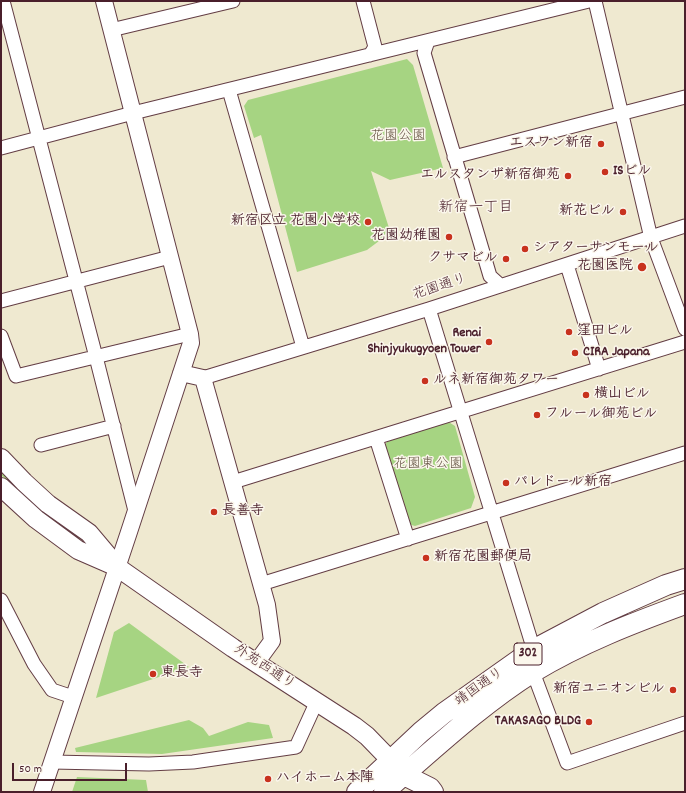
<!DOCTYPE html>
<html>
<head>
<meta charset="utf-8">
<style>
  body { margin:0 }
  #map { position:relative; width:686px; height:793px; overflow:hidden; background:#efe9d0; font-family:Dekko,sans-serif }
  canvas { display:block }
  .frame { position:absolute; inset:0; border:2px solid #4a1f2b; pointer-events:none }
  .scale { position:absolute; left:12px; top:763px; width:115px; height:18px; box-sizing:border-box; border:2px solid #4a1f2b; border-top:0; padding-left:5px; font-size:12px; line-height:14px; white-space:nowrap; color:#4a1f2b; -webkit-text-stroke:3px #fbf7ec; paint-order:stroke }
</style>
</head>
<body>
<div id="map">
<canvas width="686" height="793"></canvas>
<div class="frame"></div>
<div class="scale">50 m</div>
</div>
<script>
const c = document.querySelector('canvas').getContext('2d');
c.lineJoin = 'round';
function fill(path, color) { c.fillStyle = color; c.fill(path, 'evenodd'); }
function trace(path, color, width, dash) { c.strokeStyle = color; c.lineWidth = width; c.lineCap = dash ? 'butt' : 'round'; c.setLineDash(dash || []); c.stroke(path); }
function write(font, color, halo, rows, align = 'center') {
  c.font = font + ' Dekko,"Klee One",sans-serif'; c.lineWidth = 3; c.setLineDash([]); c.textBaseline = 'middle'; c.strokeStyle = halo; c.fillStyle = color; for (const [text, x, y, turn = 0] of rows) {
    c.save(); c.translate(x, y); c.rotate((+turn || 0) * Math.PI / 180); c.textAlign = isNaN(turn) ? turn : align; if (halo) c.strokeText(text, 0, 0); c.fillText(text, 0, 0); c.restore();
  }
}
fill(new Path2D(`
  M407 59 413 65 443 168 390 180 371 171 389 228 383 238 367 250 297 272 261 135 254 138 244 106 248 100Z
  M447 421 455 426 475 497 471 508 415 526 408 524 384 446 389 439Z
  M1 470 81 538 79 541 41 513 1 475Z
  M129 623 189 667 96 698 114 632Z
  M189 720 203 728 209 736 248 722 269 725 273 738 162 754 76 752 75 748Z
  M77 777 146 780 148 792H72Z`), '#a6d482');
const minor = new Path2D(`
  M3 1 96 357 135 511
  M363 1 375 47 370 55
  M595 1 651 238 685 329
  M111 30 233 1
  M428 41 424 53 490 276 500 285
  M229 90 303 347
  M1 148 133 113 589 1
  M454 157 685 97
  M567 265 599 369
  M1 301 170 257
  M429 309 536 657
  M1 336 16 376 190 334
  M203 378 429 309 685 226
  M376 438 408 539
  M41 445 114 426
  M233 482 685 342
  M261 584 685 453
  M1 600 34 664 52 690 73 697
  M533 672 567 763 685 723
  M52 762 149 764 193 762 296 747 317 701`);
const tertiary = new Path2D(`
  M181 373 203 378 267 605 272 641 256 663
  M42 792 128 535 191 343 190 334 104 1`);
const secondary = new Path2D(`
  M1 458 24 482 48 504 89 533 116 565
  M1 487 36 519 78 550 117 567 233 648 354 726 367 736 401 771`);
const primary = new Path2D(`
  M404 775 430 788 433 792
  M357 792 421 732 444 713 533 650 603 613 666 585 685 579
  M384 792C432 751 479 706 533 672 581 643 633 623 685 604`);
trace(minor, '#633d44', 15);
trace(tertiary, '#633d44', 18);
trace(secondary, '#633d44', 20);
trace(primary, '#633d44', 22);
trace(minor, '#fff', 13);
trace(tertiary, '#fff', 16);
trace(secondary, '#fff', 18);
trace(primary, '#fff', 20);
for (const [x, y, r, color] of [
  [601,144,4,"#c8321e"],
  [605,172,4,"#c8321e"],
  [568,176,4,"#c8321e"],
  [623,212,4,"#c8321e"],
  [368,222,4,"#c8321e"],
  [449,237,4,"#c8321e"],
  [525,249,4,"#c8321e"],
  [506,259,4,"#c8321e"],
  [642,267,5,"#c8321e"],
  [569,332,4,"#c8321e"],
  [489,342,4,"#c8321e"],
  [575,353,4,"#c8321e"],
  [425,381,4,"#c8321e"],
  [586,395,4,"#c8321e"],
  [537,415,4,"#c8321e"],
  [506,483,4,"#c8321e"],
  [214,512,4,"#c8321e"],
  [426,558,4,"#c8321e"],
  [153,674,4,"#c8321e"],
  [673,690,4,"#c8321e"],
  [589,722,4,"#c8321e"],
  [268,779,4,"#c8321e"]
]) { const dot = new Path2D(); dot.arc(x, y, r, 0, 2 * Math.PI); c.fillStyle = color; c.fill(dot); trace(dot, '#fbf7ec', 1.5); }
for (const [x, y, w] of [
  [528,654,28]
]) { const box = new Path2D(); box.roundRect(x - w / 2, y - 11, w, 22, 3); c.fillStyle = '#fbf7ec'; c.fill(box); trace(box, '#4a1f2b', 1); }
write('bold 13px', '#4a1f2b', null, [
  ["302",528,654]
]);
write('14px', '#665545', '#fbf7ec', [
  ["花園公園",398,137],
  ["花園東公園",428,465]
]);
write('bold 14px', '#4a1f2b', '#fbf7ec', [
  ["エスワン新宿",593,144,"right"],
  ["ISビル",613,172],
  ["エルスタンザ新宿御苑",560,176,"right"],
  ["新花ビル",615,212,"right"],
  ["新宿区立 花園小学校",360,222,"right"],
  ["花園幼稚園",441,237,"right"],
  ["シアターサンモール",533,249],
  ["クサマビル",498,259,"right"],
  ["花園医院",633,267,"right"],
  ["窪田ビル",577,332],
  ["Renai",481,334,"right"],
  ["Shinjyukugyoen Tower",481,350,"right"],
  ["CIRA Japana",583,353],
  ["ルネ新宿御苑タワー",433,381],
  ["横山ビル",594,395],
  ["フルール御苑ビル",545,415],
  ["パレドール新宿",514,483],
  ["長善寺",222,512],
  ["新宿花園郵便局",434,558],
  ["東長寺",161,674],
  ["新宿ユニオンビル",665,690,"right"],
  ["TAKASAGO BLDG",581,722,"right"],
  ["ハイホーム本陣",276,779]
], 'left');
write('14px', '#4a1f2b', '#fbf7ec', [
  ["花園通り",440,288,-18],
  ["外苑西通り",264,668,33],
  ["靖国通り",480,688,-35]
]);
write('15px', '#4a1f2b', '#fbf7ec', [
  ["新宿一丁目",476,209]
]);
</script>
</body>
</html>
